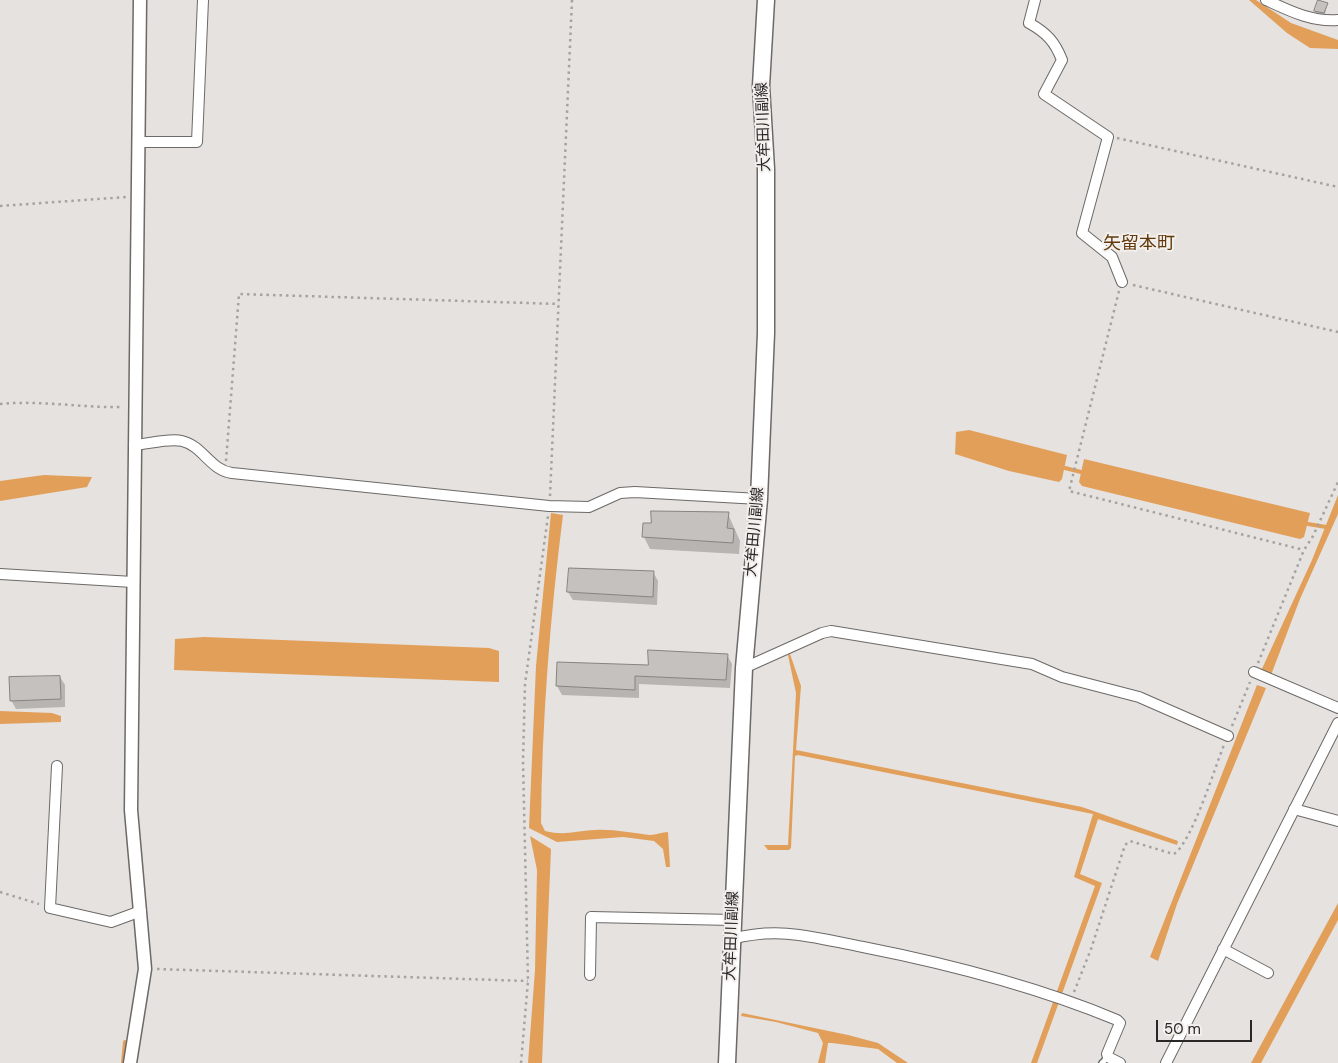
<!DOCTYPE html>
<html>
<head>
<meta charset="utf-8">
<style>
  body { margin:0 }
  #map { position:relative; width:1338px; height:1063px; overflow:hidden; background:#e5e2df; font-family:"DM Sans",sans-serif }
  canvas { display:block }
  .scale { position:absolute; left:1156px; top:1020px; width:96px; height:22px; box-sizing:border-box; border:2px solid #292826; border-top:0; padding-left:6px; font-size:15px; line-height:18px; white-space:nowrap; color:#292826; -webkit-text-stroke:4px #f2efec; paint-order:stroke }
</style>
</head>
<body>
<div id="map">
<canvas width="1338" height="1063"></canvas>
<div class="scale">50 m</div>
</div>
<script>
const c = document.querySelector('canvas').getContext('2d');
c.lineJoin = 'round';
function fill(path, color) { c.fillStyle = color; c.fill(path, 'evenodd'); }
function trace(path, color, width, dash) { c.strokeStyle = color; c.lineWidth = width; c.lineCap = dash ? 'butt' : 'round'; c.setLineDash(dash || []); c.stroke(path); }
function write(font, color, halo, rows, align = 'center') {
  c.font = font + ' "DM Sans","Noto Sans JP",sans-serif'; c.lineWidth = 4; c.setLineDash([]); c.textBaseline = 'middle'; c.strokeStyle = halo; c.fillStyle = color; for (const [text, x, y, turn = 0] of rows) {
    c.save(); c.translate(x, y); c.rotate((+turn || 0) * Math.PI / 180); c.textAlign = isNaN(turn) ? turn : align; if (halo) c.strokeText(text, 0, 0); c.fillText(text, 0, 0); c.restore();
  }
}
fill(new Path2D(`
  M1249 0H1256L1291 23 1338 40V49L1310 48 1287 33Z
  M969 430 1067 455 1062 479 1059 482 1009 471 955 454 956 432Z
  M1084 459 1310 513 1304 537 1300 539 1082 486 1079 482Z
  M44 475 92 477 87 487 0 501V481Z
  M1338 495V514L1300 599 1271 675 1260 673 1312 560Z
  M551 513 563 515C550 617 542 720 541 823L545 831C565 836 575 831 595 830 614 829 631 833 650 835 656 835 662 832 668 832L670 867H666L663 849 654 841 623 837 557 842 529 828 536 666Z
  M204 637 489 648 499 651V682L174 670 175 639Z
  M790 654 801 686 796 750 1082 807 1178 841 1177 845 1098 819 1080 874 1102 883 1037 1063H1031L1095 886 1074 877 1093 814 798 755 795 756 791 848 789 850H768L764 845H788L796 693 788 655Z
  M1257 685 1266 688 1177 904 1158 961 1150 957Z
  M0 711 52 713 61 716V722L0 724Z
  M530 836 551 849 542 1063H528L535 970 537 870Z
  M1338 903V920L1261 1063H1251Z
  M742 1013 848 1035 878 1043 908 1063H897L878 1049 832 1043H828L825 1063H818L823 1043 818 1033 776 1022 741 1016Z`), '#e29f5a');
fill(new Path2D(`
  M1327 4 1325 15 1316 13 1315 11Z
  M728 514 740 541 739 554 650 549 644 537V524Z
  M653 572 658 581 657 605 573 600 568 592Z
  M727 655 732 664 730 688 639 684V698L562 695 557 686 649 666Z
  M60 677 65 685V707L16 709 11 700Z`), '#0003');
trace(new Path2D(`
  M1065 468 1081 472
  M1308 524 1326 527
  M123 1063 125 1042`), '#e29f5a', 4);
const building = new Path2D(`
  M1318 0 1328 3 1324 13 1314 11Z
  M651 511 729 512 727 528 734 529 733 543 642 537 643 523H651Z
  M569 568 654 571 653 597 567 592Z
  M648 650 728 654 726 680 635 676V690L556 686 557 662 648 665Z
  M60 676 61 699 10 701 9 677Z`);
fill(building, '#c4c1be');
trace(building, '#868380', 1);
const service = new Path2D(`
  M1102 1063 1108 1057`);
const minor = new Path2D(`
  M1035 0 1029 23C1047 33 1055 42 1062 60L1044 94 1108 137 1082 233 1112 257 1122 282
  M1266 0C1290 11 1311 22 1338 20
  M138 142H197L203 0
  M134 445C148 444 169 438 182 441 203 446 210 470 232 473L549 506 589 507 620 493 635 492 759 499
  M0 574 133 582
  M744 668 822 633 831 631 1032 664 1062 677 1139 697 1228 736
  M1254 672 1338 708
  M57 766 50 908 111 922 141 911
  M1294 809 1338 821
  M732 939C781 926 815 938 863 947 949 964 1036 986 1117 1020L1120 1023 1107 1054 1108 1057 1120 1063
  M1223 949 1268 973
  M590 975 591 917 733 920
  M1166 1063 1338 723`);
const tertiary = new Path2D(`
  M130 1063 145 969 131 810 140 0`);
const primary = new Path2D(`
  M727 1063 744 668 759 499 766 333V169L761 86 766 0`);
trace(service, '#6c6966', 8);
trace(minor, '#6c6966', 12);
trace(tertiary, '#6c6966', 15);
trace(primary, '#6c6966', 19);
trace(new Path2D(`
  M1117 138 1338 187
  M0 206 126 197
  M1133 285 1338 332
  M1119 291 1069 491 1304 550
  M0 404C41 400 82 408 123 407
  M226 461 239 294 559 304
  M550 496 572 0
  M1258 663 1304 550 1313 536 1338 482
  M1232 726 1250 682
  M0 892 39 904
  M157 969 528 981
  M1074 992 1091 949 1125 845 1130 841 1170 853 1174 854C1192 842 1215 767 1224 745
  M521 1063 528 981 523 761 525 684 548 516`), '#a5a3a0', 2.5, [2.5, 4]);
trace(service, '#fff', 5);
trace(minor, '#fff', 10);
trace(tertiary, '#fff', 12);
trace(primary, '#fff', 16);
write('15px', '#292826', '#f2efec', [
  ["大牟田川副線",764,127,-92],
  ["大牟田川副線",755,532,-85],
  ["大牟田川副線",732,936,-88]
]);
write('18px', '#61390a', '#f2efec', [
  ["矢留本町",1139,244]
]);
</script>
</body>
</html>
